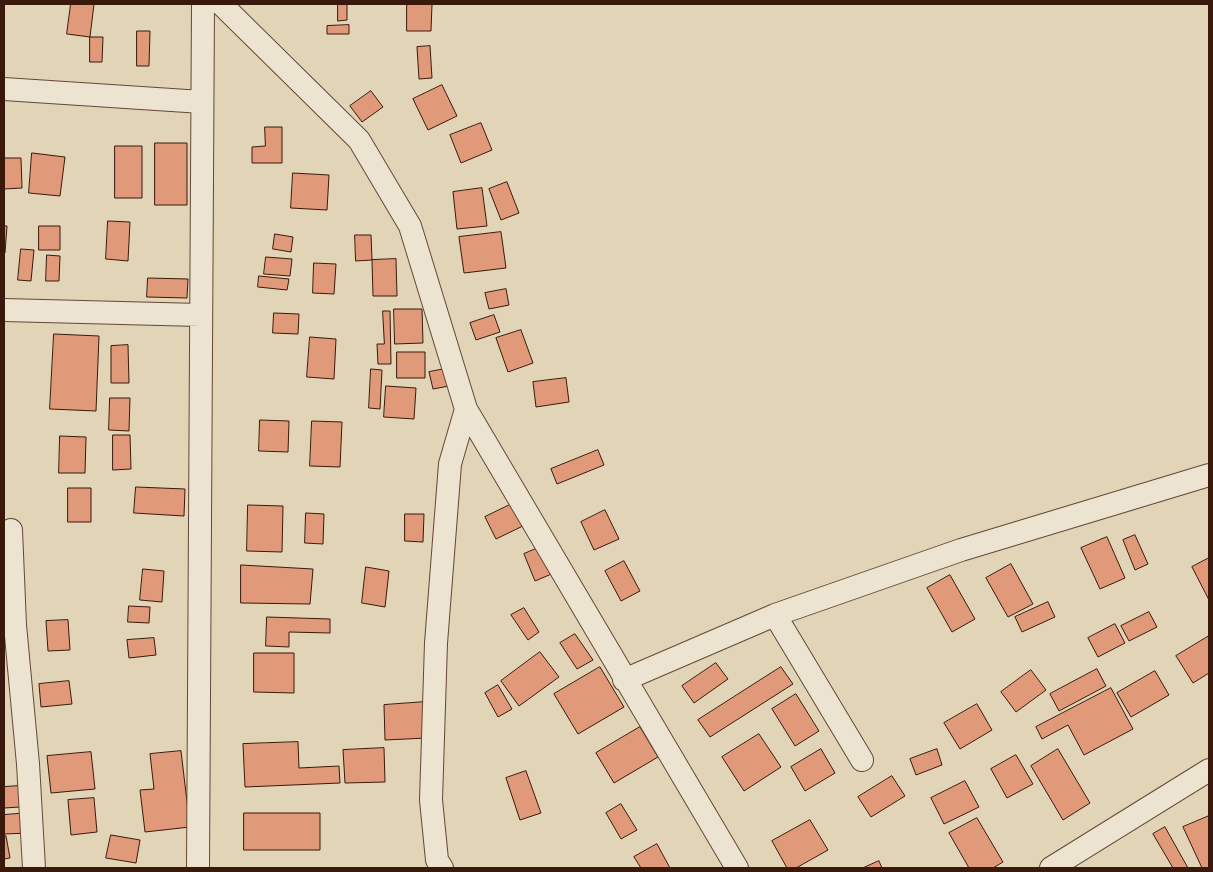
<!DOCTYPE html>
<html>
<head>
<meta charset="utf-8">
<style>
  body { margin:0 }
  #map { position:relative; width:1213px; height:872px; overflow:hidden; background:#e1d4b7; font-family:"IM FELL Double Pica",serif }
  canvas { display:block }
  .frame { position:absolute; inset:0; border:5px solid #3a190c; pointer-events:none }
</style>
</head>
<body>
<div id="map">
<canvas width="1213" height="872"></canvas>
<div class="frame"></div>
</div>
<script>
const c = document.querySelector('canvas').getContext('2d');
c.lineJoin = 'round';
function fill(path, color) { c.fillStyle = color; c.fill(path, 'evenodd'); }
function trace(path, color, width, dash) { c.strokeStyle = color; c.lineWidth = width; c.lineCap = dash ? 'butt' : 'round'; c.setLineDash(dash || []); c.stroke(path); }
const building = new Path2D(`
  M71 4H94L90 37 67 34Z
  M338 4H347V20L338 21Z
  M407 4H432L431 31H407Z
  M349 25V34H327V26Z
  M137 31H150L149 66H137Z
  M90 37H103L102 62H90Z
  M430 46 432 78 419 79 417 47Z
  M442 85 457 116 428 130 413 99Z
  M371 91 383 107 362 122 350 106Z
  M481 123 492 150 461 163 450 135Z
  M265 127H282V163H252V147L265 146Z
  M155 143H187V205H155Z
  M115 146H142V198H115Z
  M32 153 65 157 60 196 29 193Z
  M4 158H21L22 188 4 189Z
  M293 173 329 175 327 210 291 208Z
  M507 182 519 213 501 220 489 189Z
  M482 188 487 226 457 229 453 192Z
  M108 221 130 222 128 261 106 259Z
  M4 226H7L5 253H4Z
  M39 226H60V250H39Z
  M501 232 506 268 464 273 459 237Z
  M275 234 293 237 291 252 273 249Z
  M355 235H371L372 260 356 261Z
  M21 249 34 250 31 281 18 280Z
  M47 255 60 256 59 281H46Z
  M266 257 292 259 290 276 264 274Z
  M396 259 397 296H373L372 260Z
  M314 263 336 264 334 294 313 293Z
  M259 276 289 279 287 290 258 287Z
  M148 278 188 279 187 298 147 297Z
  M506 289 509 305 489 309 485 293Z
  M394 309H422L423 343 395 344Z
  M383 311H390L391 364H378L377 344H384Z
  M274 313 299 314 298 334 273 333Z
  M494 315 500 332 476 340 470 323Z
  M521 330 533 363 508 372 496 338Z
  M54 334 99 336 96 411 50 409Z
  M310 337 336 339 334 379 307 377Z
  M128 345 129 383H111V346Z
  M397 352H425V378H397Z
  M371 369 382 370 380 409 369 408Z
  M445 369 449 386 433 389 429 372Z
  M566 378 569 402 536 407 533 382Z
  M386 386 416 388 414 419 384 417Z
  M110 398H130L129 431 109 430Z
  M260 420 289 421 288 452 259 451Z
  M312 421 342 422 340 467 310 466Z
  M113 435H130L131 469 113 470Z
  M60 436 86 437 85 473H59Z
  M598 450 604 465 557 484 551 469Z
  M136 487 185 489 184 516 134 513Z
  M68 488H91V522H68Z
  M518 501 529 523 496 539 485 517Z
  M248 505 283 506 282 552 247 551Z
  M605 510 619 539 594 550 581 522Z
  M306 513 324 514 323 544 305 543Z
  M405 514H424L423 542 405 541Z
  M1135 535 1148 564 1135 570 1123 540Z
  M1107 537 1125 578 1100 589 1081 548Z
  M543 546 554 573 535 581 524 554Z
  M1209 558V600L1192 567Z
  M624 561 640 591 621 601 605 571Z
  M1011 564 1033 604 1008 617 986 578Z
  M241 565 313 569 310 604 241 603Z
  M366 567 389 571 385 607 362 603Z
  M143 569 164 571 162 602 140 600Z
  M950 575 975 619 952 632 927 588Z
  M1048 602 1055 617 1022 632 1015 617Z
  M129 606 150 607 149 623 128 622Z
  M524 608 539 632 528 640 511 615Z
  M1149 612 1157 627 1129 641 1121 626Z
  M267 617 330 619V633L289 632V647L266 646Z
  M68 620 70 650 48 651 46 621Z
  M1115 624 1125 643 1098 657 1088 638Z
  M575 634 593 660 577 669 560 643Z
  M1209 636V673L1193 683 1176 656Z
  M154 638 156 655 129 658 127 640Z
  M540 652 559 677 519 706 501 681Z
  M254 653H294V693L254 692Z
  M716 663 728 679 694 703 682 686Z
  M600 667 624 707 578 734 554 694Z
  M781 667 793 684 710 737 698 720Z
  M1097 669 1106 686 1059 711 1050 694Z
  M1031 670 1046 690 1016 712 1001 692Z
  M1155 671 1169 695 1131 717 1117 693Z
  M69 681 72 704 41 707 39 684Z
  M498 685 512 709 498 717 485 693Z
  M1111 688 1133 729 1084 755 1068 725 1042 739 1036 727Z
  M796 694 819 731 795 746 772 709Z
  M425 702 427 738 385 740 384 705Z
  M977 704 992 730 960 749 944 723Z
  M640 727 658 757 614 783 596 753Z
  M759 734 781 767 744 791 722 757Z
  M298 742 299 768 339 766 340 783 245 787 243 744Z
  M384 748 385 782 345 783 343 750Z
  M821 749 835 773 805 791 791 767Z
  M937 749 942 765 916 775 910 759Z
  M1058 749 1090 803 1063 820 1031 766Z
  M181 751 190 827 145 832 140 790 154 789 150 754Z
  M91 752 95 789 51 793 47 756Z
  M1016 755 1033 784 1007 798 991 769Z
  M526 771 541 813 520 820 506 778Z
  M892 776 905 796 871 817 858 797Z
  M965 781 979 807 944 824 931 798Z
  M19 786 20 807 4 808V787Z
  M94 798 97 832 71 835 68 800Z
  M621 804 637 830 621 839 606 813Z
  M28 813 29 833 4 834V815Z
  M244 813H320V850H244Z
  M1209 816V868H1202L1183 827Z
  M977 818 1003 862 993 868H969L949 833Z
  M810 820 828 850 796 868H787L772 841Z
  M1165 827 1188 868H1173L1153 834Z
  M111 835 140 840 136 863 106 858Z
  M6 836 10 858 4 859V837Z
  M657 844 670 868H641L634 857Z
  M879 861 882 868H863Z`);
fill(building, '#e09979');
trace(building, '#3a190c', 1);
const minor = new Path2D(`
  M221 4 359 140 410 226 466 409 737 868
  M4 89 202 102
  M4 310 200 315
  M11 530 15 625 28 764 34 868
  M775 615 862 760
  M624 680 775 615 961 550 1209 475
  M198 868 203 4
  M442 868 437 860 431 800 436 643 450 464 466 409
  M1051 868 1209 770`);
trace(minor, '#644837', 24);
trace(minor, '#ece3d0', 22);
</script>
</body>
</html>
